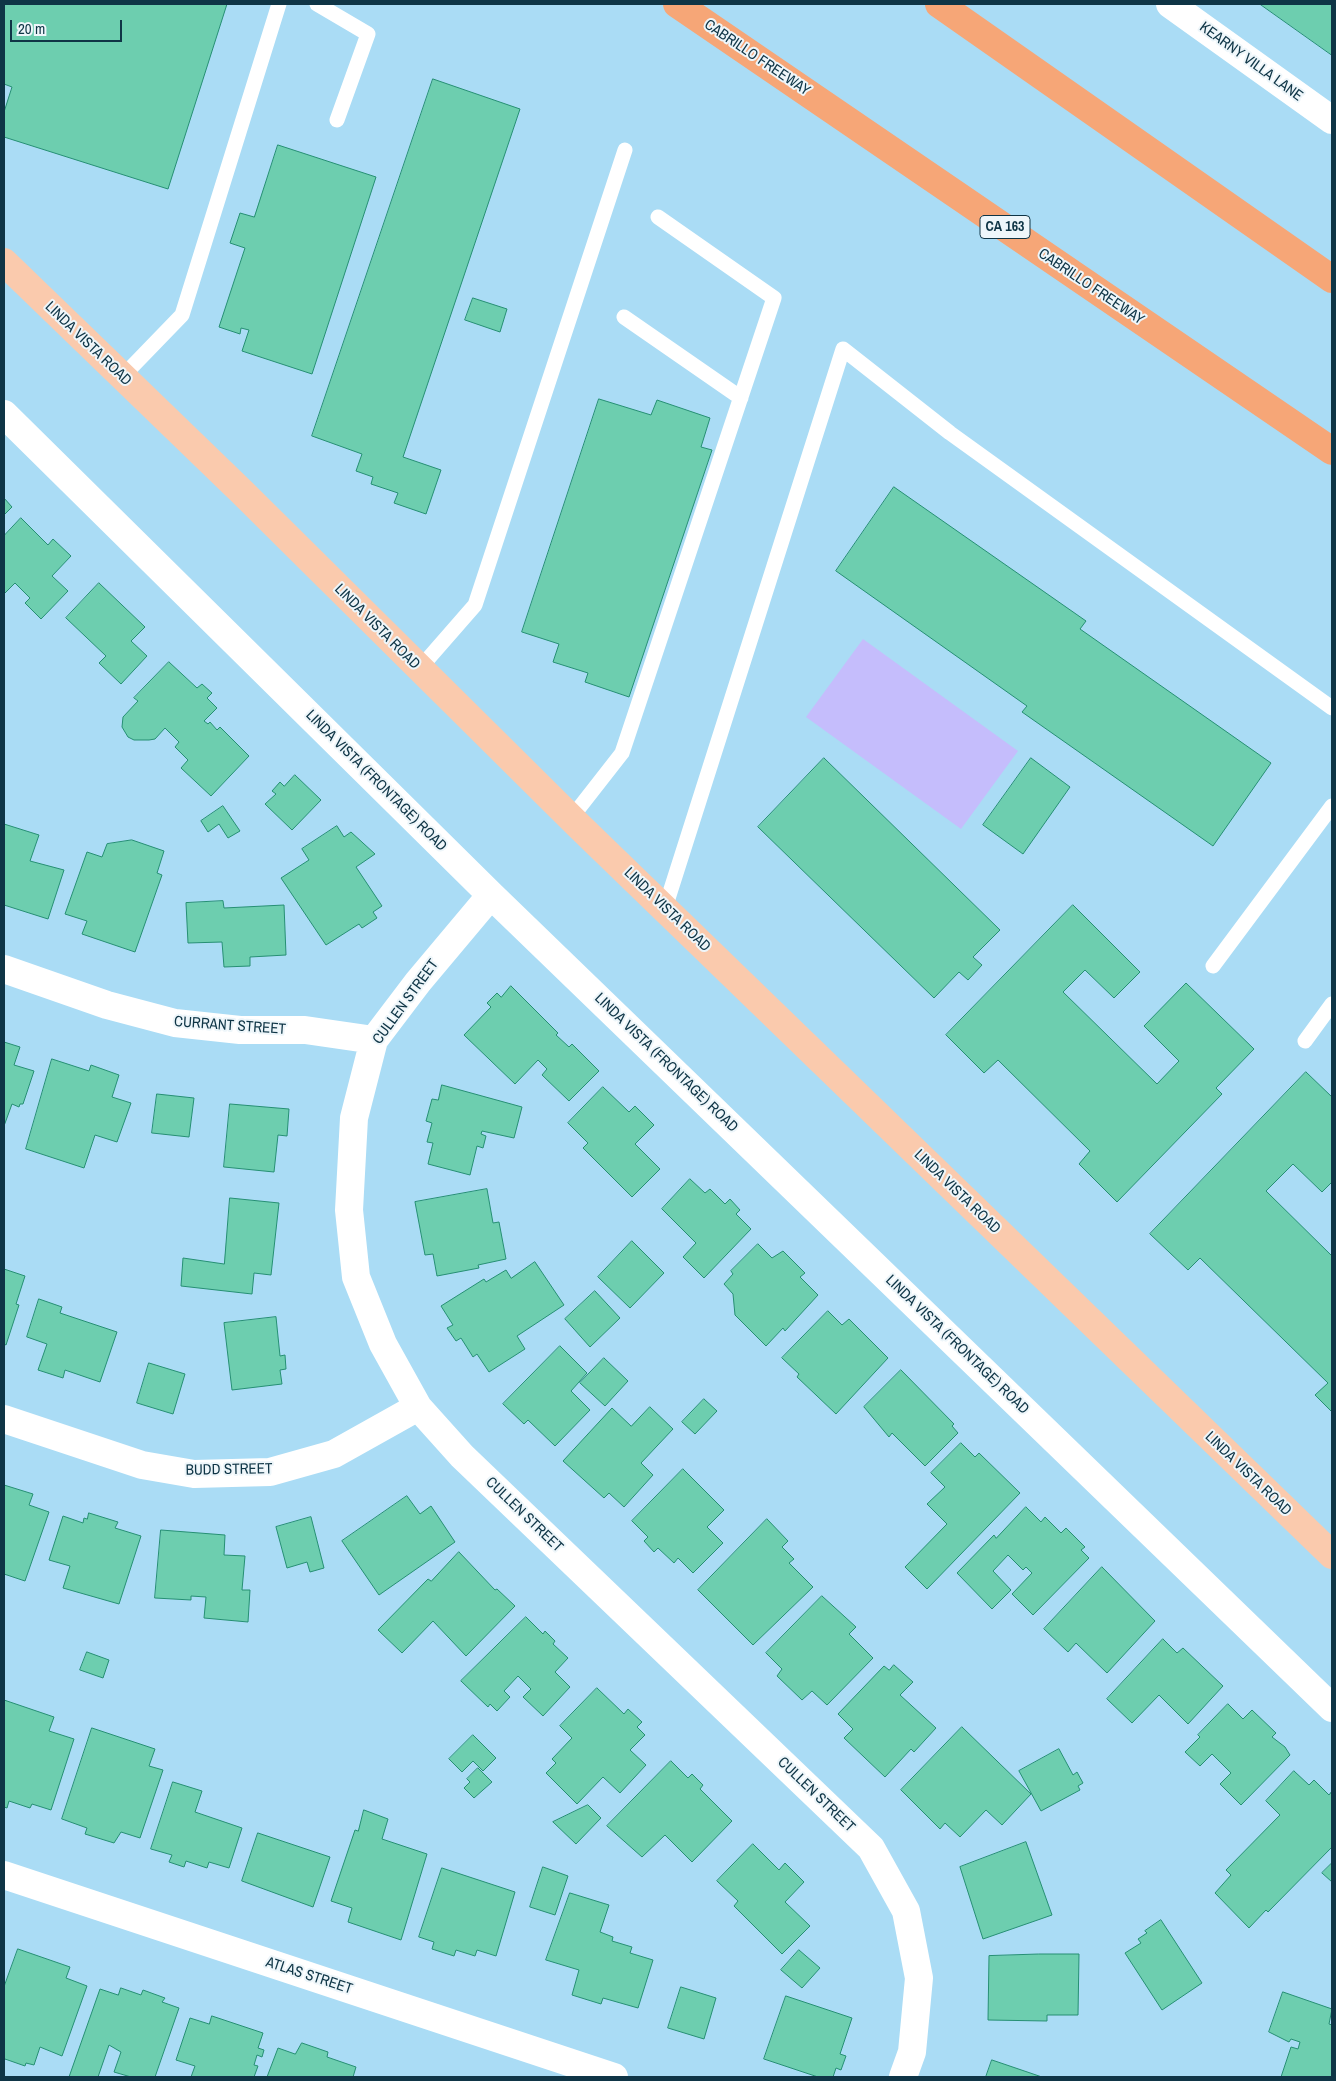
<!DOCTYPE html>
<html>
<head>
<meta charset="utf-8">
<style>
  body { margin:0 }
  #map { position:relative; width:1336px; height:2081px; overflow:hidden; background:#aadcf5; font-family:"Archivo Narrow",sans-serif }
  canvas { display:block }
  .frame { position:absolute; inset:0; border:5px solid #0f3546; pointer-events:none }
  .scale { position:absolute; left:10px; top:20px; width:112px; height:22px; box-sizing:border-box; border:2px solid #0f3546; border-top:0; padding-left:6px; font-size:15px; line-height:18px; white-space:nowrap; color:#0f3546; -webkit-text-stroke:4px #eef6fa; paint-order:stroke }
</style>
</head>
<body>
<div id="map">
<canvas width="1336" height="2081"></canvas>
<div class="frame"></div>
<div class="scale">20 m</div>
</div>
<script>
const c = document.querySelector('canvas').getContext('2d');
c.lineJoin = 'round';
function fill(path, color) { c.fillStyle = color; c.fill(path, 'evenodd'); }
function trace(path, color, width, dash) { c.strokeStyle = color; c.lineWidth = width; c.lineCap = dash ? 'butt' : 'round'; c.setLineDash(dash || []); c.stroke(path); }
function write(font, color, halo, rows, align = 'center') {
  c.font = font + ' "Archivo Narrow",sans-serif'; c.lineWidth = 4; c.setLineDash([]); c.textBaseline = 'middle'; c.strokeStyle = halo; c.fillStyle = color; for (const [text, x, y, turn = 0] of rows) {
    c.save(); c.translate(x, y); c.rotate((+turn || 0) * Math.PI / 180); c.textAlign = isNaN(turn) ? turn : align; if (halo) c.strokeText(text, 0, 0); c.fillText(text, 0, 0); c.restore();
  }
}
fill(new Path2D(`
  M863 639 1018 751 961 829 806 717Z`), '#c5bdfc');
const building = new Path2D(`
  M4 4H227L168 189 4 137V112L12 87 4 84Z
  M1260 4H1332V55Z
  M433 79 520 109 403 457 441 470 426 514 394 503 398 493 371 484 373 477 356 471 362 454 312 436Z
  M278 145 376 177 312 374 242 351 249 330 241 328 240 334 219 327 245 248 230 243 240 213 254 217Z
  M473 298 507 309 500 332 465 320Z
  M599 399 651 415 657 400 710 418 701 447 712 450 629 697 585 682 588 673 553 662 559 644 522 632Z
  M894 487 1086 621 1080 629 1271 763 1213 846 1022 712 1027 706 836 571Z
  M4 498 12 507 4 515Z
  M21 518 48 545 53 539 71 556 52 576 68 591 41 619 25 603 30 598 15 583 4 594V536Z
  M99 583 145 627 131 641 147 656 121 684 99 663 106 656 66 618Z
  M169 662 197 688 202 684 212 693 207 698 217 708 204 721 208 724 210 722 217 730 220 727 249 756 211 796 181 768 188 760 175 747 179 742 165 728 155 739 149 740H134L128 737 122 727 123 717 138 701 134 698Z
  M824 758 1000 930 973 957 982 965 968 980 959 972 934 998 758 827Z
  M1031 758 1070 787 1023 854 983 825Z
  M295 775 321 800 292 830 265 804 276 794 272 791 280 782 284 786Z
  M223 806 240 831 228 838 219 824 208 832 201 821Z
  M4 824 39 835 30 861 64 870 48 919 4 905Z
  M337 826 344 837 351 832 375 854 356 867 382 906 373 912 377 918 362 928 359 924 326 945 281 878 309 860 302 849Z
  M132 840 164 851 157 873 162 875 135 952 82 934 87 921 65 914 87 852 102 857 107 844Z
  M223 901 224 908 284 905 286 955 250 957V966L224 967 222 942 188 943 186 903Z
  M1073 905 1140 972 1114 998 1085 970 1063 992 1157 1084 1179 1061 1144 1026 1186 983 1254 1049 1216 1088 1222 1094 1117 1202 1079 1164 1090 1151 998 1060 984 1073 946 1035Z
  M511 986 558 1033 556 1035 569 1047 572 1044 599 1071 569 1101 542 1075 547 1069 538 1060 515 1084 464 1035 491 1007 487 1003 497 993 501 997Z
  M4 1042 20 1047 14 1065 34 1071 23 1104H20L19 1107 12 1104 4 1126Z
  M52 1059 89 1071 91 1065 119 1075 112 1097 131 1103 117 1142 95 1135 84 1168 26 1149Z
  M1306 1072 1332 1097V1182L1322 1192 1293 1164 1266 1191 1332 1256V1412L1315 1395 1328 1383 1200 1258 1188 1270 1150 1234Z
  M442 1085 522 1107 514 1138 482 1131 481 1134 486 1136 483 1148 477 1146 470 1175 428 1164 433 1143 427 1142 432 1123 426 1121 432 1099 438 1100Z
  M603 1087 629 1112 635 1106 654 1125 635 1144 660 1169 632 1197 583 1148 588 1143 568 1123Z
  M157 1094 194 1098 189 1137 152 1133Z
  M230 1104 289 1109 287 1136 278 1135 274 1172 224 1167Z
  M690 1179 705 1193 710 1189 725 1204 730 1199 740 1210 736 1214 751 1229 704 1278 683 1257 696 1243 662 1209Z
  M487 1189 493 1223 499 1222 506 1259 478 1265 479 1268 437 1276 433 1254 425 1255 415 1202Z
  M230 1198 279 1203 271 1275 254 1273 252 1294 181 1286 183 1258 224 1264Z
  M632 1241 664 1273 630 1308 598 1277Z
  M758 1244 772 1258 783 1251 805 1273 800 1277 818 1295 785 1331 783 1328 766 1346 735 1315 733 1294 724 1284 733 1274 731 1271Z
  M535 1262 564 1305 517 1336 525 1349 489 1372 477 1354 473 1357 461 1338 456 1341 447 1328 453 1325 441 1306 484 1279 486 1282 506 1270 511 1278Z
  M4 1269 25 1276 16 1304 19 1305 6 1345 4 1344Z
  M595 1291 620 1318 590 1347 565 1319Z
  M39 1299 62 1307 60 1313 117 1332 100 1382 65 1370 63 1378 38 1370 47 1344 27 1337Z
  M828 1311 842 1325 849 1319 888 1358 836 1414 797 1377 799 1374 782 1358Z
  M276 1317 280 1356 285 1355 286 1369 280 1370 282 1384 232 1390 224 1323Z
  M560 1346 587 1373 571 1391 590 1410 555 1446 528 1420 524 1424 503 1404Z
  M604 1358 628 1381 605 1406 580 1383Z
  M149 1363 185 1374 173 1414 137 1403Z
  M901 1370 954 1424 952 1426 958 1433 925 1466 892 1433 889 1437 864 1407Z
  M704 1399 717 1411 695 1434 682 1422Z
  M650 1407 673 1429 641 1463 653 1475 624 1507 609 1493 604 1498 563 1461 612 1408 631 1426Z
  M961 1443 975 1457 979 1453 1020 1493 927 1589 905 1567 947 1524 927 1504 945 1487 931 1473Z
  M683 1469 724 1510 707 1527 723 1543 693 1573 678 1558 674 1563 658 1548 654 1552 644 1541 648 1537 632 1521Z
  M4 1485 33 1494 29 1505 49 1512 25 1581 4 1574Z
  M407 1496 420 1514 431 1506 455 1542 379 1595 342 1541Z
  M1026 1507 1041 1522 1045 1517 1061 1533 1066 1528 1085 1547 1081 1550 1089 1558 1033 1615 1012 1594 1032 1573 1026 1567 1023 1570 1008 1555 993 1571 1011 1590 992 1609 957 1573 994 1535 996 1538Z
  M89 1513 118 1522 115 1528 141 1536 119 1604 63 1588 70 1566 49 1560 63 1516 83 1523 84 1518 87 1519Z
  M311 1517 324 1568 310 1572 307 1562 287 1568 276 1527Z
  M767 1519 788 1541 782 1547 794 1559 789 1563 813 1587 753 1645 698 1590Z
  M161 1530 225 1535 224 1555 245 1556 242 1590H250L248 1622 204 1618 206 1597 191 1596V1600L155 1598Z
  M459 1552 495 1590 497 1589 515 1606 466 1656 433 1621 402 1653 378 1630 428 1579 431 1581Z
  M1102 1567 1155 1621 1107 1673 1076 1643 1068 1652 1044 1629Z
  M822 1596 856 1627 849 1634 873 1658 827 1705 812 1691 802 1700 777 1676 782 1669 766 1653Z
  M526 1617 543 1634 545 1631 555 1641 553 1644 568 1658 555 1672 570 1687 543 1716 523 1697 531 1689 518 1676 504 1691 510 1697 497 1711 490 1704 488 1707 461 1681Z
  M1163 1639 1177 1653 1183 1648 1223 1686 1188 1724 1159 1695 1132 1723 1107 1699Z
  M87 1652 109 1660 103 1678 80 1670Z
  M894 1665 913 1682 900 1695 936 1728 914 1752 911 1749 885 1777 844 1738 853 1729 838 1714 884 1666 889 1670Z
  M597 1688 624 1714 628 1709 642 1722 637 1727 645 1735 630 1750 646 1765 620 1793 603 1777 577 1804 546 1773 556 1763 552 1759 572 1738 560 1726Z
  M4 1700 54 1717 49 1731 74 1739 51 1810 32 1804 30 1808 9 1801 7 1808 4 1807Z
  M1228 1704 1243 1719 1252 1710 1276 1733 1272 1737 1285 1747 1290 1755 1241 1805 1220 1784 1231 1773 1212 1754 1200 1766 1185 1752 1200 1737 1198 1735Z
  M962 1727 1031 1794 1002 1825 986 1810 960 1837 945 1823 940 1829 901 1790Z
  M92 1728 155 1749 149 1766 163 1770 140 1838 121 1832 114 1843 85 1834 87 1828 62 1819Z
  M473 1735 496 1758 483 1771 473 1761 462 1772 449 1759Z
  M1059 1749 1073 1775 1077 1772 1083 1783 1078 1786 1080 1790 1041 1811 1019 1771Z
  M671 1761 688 1778 692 1774 703 1785 700 1789 732 1821 692 1862 665 1835 642 1857 607 1826Z
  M478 1768 492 1782 474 1798 464 1788 470 1782 467 1779Z
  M1294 1771 1309 1785 1314 1780 1329 1795 1332 1791V1847L1268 1912 1266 1910 1249 1928 1215 1893 1231 1875 1226 1870 1280 1815 1266 1801Z
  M173 1782 202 1791 195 1812 242 1828 229 1868 209 1862 207 1868 186 1861 184 1867 169 1862 172 1855 151 1849Z
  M588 1805 601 1818 576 1844 553 1822Z
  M364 1810 388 1819 382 1839 427 1854 401 1940 348 1922 352 1908 331 1901 355 1830 358 1831Z
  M258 1833 330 1857 313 1907 242 1881Z
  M1026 1842 1052 1915 983 1939 960 1867Z
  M753 1844 779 1870 785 1863 804 1882 785 1902 810 1926 782 1954 734 1906 738 1901 717 1881Z
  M1332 1863V1882L1322 1873Z
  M543 1867 568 1876 555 1915 530 1907Z
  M442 1868 515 1892 496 1956 477 1950 475 1956 456 1950 454 1956 432 1949 434 1942 419 1937Z
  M570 1893 609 1905 600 1932 613 1937 612 1941 632 1947 630 1953 653 1960 638 2008 603 1998 601 2004 572 1995 579 1970 546 1960Z
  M1161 1920 1202 1983 1162 2010 1125 1953 1141 1943 1138 1939 1147 1933 1145 1931Z
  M18 1949 70 1967 66 1978 87 1986 62 2056 40 2047 34 2065 26 2063 25 2066 5 2059 4 2062V1987Z
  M799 1950 820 1968 802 1988 781 1970Z
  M1039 1954H1079L1078 2015H1047V2021L988 2020 989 1956Z
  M681 1987 716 1998 704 2039 668 2028Z
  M121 1988 141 1995 143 1990 165 1998 162 2002 179 2008 155 2077H131L114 2072 121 2052 109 2045 98 2077H69L100 1989 118 1995Z
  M1283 1992 1332 2009 1329 2024 1332 2025V2077H1281L1291 2047 1298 2049 1300 2042 1291 2039 1289 2042 1269 2032Z
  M786 1996 852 2018 840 2054 846 2056 841 2070 836 2068 833 2077H818L764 2059Z
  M212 2016 263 2033 258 2048 264 2050 262 2057 257 2055 254 2065 258 2066 254 2077H191L195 2066 176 2060 190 2018 209 2024Z
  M302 2043 328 2052 327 2057 356 2067 353 2077H267L278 2048 295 2054Z
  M992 2060 1042 2077H986Z`);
fill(building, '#6dceaf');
trace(building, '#268f73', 1);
trace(new Path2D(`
  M317 4 368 34 337 120
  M624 317 741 398
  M122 377 182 315 279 4
  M420 668 475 605 625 150
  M572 817 622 753 774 298 658 217
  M665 908 843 349 950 433 1332 708
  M1213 966 1332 806
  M1305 1041 1332 1004`), '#fff', 15);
trace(new Path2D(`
  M1170 4 1332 120
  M4 414 491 895 1332 1708
  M491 895 418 982 374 1040 354 1118 349 1210 356 1277 383 1344 418 1407 462 1456 871 1848 906 1911 919 1978 912 2052 903 2077
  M4 969 107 1005 175 1023 240 1030H305L374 1040
  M4 1419 142 1465 194 1474 270 1472 334 1454 418 1407
  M4 1875 614 2077`), '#fff', 28);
trace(new Path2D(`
  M4 262 243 493 578 825 1332 1555`), '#facaad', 28);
trace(new Path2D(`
  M677 4 1332 451
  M939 4 1332 279`), '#f6a677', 28);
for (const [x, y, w] of [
  [1005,227,50]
]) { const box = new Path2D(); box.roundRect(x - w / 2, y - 11.5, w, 23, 4); c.fillStyle = '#eef6fa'; c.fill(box); trace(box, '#0f3546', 1); }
write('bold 14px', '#0f3546', null, [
  ["CA 163",1005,227]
]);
write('15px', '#0f3546', '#eef6fa', [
  ["CABRILLO FREEWAY",757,58,34],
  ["KEARNY VILLA LANE",1251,62,36],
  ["CABRILLO FREEWAY",1091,287,34],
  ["LINDA VISTA ROAD",88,344,44],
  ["LINDA VISTA ROAD",377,627,45],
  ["LINDA VISTA (FRONTAGE) ROAD",376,781,45],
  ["LINDA VISTA ROAD",667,910,44],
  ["CULLEN STREET",406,1002,-54],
  ["CURRANT STREET",230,1026,4],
  ["LINDA VISTA (FRONTAGE) ROAD",666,1063,44],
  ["LINDA VISTA ROAD",957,1192,44],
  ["LINDA VISTA (FRONTAGE) ROAD",957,1345,44],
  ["BUDD STREET",229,1470,-1],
  ["LINDA VISTA ROAD",1248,1474,44],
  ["CULLEN STREET",524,1515,44],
  ["CULLEN STREET",816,1795,44],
  ["ATLAS STREET",309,1976,18]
]);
</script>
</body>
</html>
